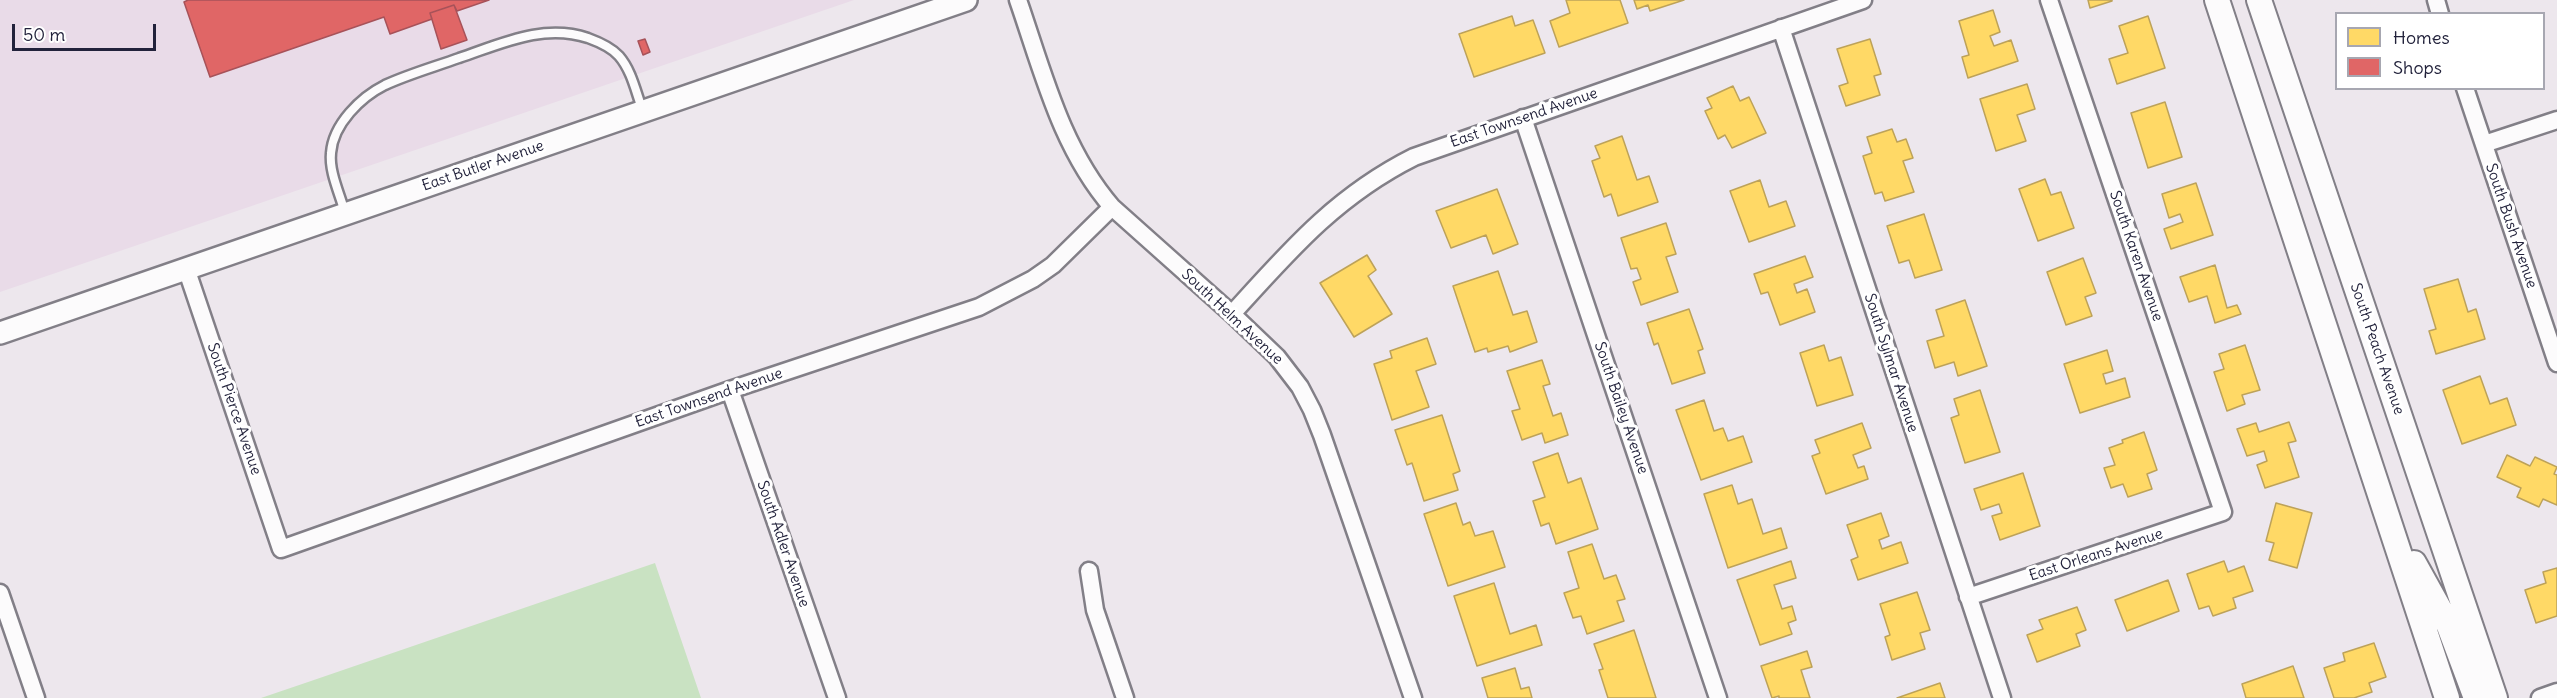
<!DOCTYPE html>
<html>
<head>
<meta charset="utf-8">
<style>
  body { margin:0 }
  #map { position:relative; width:2557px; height:698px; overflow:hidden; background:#ede7ed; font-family:Delius,sans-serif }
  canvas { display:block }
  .legend { position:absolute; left:2335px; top:12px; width:210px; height:78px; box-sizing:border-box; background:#fff; border:2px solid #a7a7b1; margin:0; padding:8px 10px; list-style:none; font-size:18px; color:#22223b }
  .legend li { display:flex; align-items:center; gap:12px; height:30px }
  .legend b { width:30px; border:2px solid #a7a7b1 }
  .scale { position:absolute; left:12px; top:24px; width:144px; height:27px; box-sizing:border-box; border:3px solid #22223b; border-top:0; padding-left:8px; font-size:18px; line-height:21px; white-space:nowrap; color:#22223b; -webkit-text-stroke:4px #fff; paint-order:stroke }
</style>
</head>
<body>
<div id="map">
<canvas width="2557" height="698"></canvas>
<ul class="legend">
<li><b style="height:16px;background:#ffd966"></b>Homes</li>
<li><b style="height:16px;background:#e06666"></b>Shops</li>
</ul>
<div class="scale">50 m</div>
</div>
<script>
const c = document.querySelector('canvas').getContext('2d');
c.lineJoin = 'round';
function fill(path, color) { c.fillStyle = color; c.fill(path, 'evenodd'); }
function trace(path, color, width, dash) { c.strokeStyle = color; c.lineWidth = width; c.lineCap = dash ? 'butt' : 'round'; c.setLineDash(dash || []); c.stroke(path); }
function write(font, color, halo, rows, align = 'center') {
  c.font = font + ' Delius,sans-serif'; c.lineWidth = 6; c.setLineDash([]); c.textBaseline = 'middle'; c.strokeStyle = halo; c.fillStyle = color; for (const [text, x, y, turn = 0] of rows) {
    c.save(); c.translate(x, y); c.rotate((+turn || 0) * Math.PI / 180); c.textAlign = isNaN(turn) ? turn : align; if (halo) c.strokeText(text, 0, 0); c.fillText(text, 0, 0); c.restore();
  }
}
fill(new Path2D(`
  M0 0H854L0 292Z`), '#e9dbe8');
fill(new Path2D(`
  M655 563 701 698H261L311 681Z`), '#c9e2c2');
const homes = new Path2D(`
  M1566 0H1620L1628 23 1559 47 1550 21 1570 13Z
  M1634 0H1684L1650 11 1648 5 1637 9Z
  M2088 0H2112V1L2090 8Z
  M1993 10 2000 32 1990 36 1994 46 2011 40 2018 61 1968 78 1962 57 1969 55 1959 21Z
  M1512 16 1515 26 1533 20 1545 53 1474 77 1459 34Z
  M2148 16 2165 68 2117 84 2109 59 2128 53 2119 26Z
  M1870 39 1881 74 1874 76 1880 95 1846 106 1839 86 1848 83 1837 49Z
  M2027 84 2035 109 2017 115 2026 141 1996 151 1980 99Z
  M1733 86 1740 101 1749 97 1766 133 1732 148 1725 135 1718 139 1705 111 1712 108 1707 98Z
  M2165 102 2182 157 2148 168 2131 113Z
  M1892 129 1897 142 1906 139 1913 158 1903 161 1914 192 1885 201 1882 192 1875 194 1863 156 1872 153 1867 137Z
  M1622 136 1637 180 1649 176 1658 202 1618 216 1611 194 1604 197 1592 161 1600 158 1595 146Z
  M2045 179 2051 195 2061 192 2074 228 2038 241 2019 189Z
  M1760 180 1769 207 1786 201 1795 226 1749 242 1730 191Z
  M2196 183 2213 235 2171 249 2164 229 2183 222 2180 214 2169 218 2162 194Z
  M1497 189 1518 244 1493 254 1486 235 1451 248 1436 211Z
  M1924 214 1942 270 1915 278 1909 260 1899 263 1887 226Z
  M1666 223 1676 254 1666 257 1678 292 1641 305 1633 282 1641 279 1637 268 1631 269 1621 238Z
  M1367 255 1376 270 1368 276 1392 314 1354 337 1320 283Z
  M1805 256 1813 277 1794 284 1797 293 1807 289 1815 312 1780 325 1768 292 1761 294 1754 274Z
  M2083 258 2096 293 2085 297 2092 316 2066 325 2047 272Z
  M2215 265 2227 308 2237 305 2241 314 2215 323 2207 296 2189 302 2180 277Z
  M1498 271 1513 315 1527 311 1537 342 1510 352 1508 346 1488 352 1487 348 1475 352 1453 286Z
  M2458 279 2468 312 2476 309 2485 339 2436 354 2429 331 2436 329 2424 289Z
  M1965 300 1987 366 1958 376 1954 362 1935 368 1927 341 1944 336 1936 310Z
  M1689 309 1703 349 1698 351 1705 373 1672 384 1658 343 1654 345 1647 323Z
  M1427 338 1436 364 1416 371 1429 407 1392 420 1374 364 1392 358 1390 351Z
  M1824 345 1829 361 1841 357 1853 395 1817 406 1800 353Z
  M2245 345 2260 390 2242 395 2245 404 2227 411 2214 372 2224 369 2219 354Z
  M2107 350 2113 371 2103 374 2106 384 2125 378 2130 397 2080 413 2064 364Z
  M1542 360 1550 384 1543 386 1553 416 1561 413 1568 435 1545 443 1542 433 1522 440 1512 411 1520 409 1507 371Z
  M2480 376 2490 404 2507 398 2516 425 2462 444 2443 390Z
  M1980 390 2000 452 1965 463 1951 418 1959 415 1954 399Z
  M1704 400 1714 431 1723 428 1728 441 1743 436 1752 462 1701 480 1676 410Z
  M1442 415 1460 471 1453 474 1458 490 1424 501 1412 463 1407 465 1395 430Z
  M2289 422 2296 441 2288 443 2299 477 2265 488 2257 465 2267 461 2264 451 2247 456 2237 429 2256 423 2259 432Z
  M1862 423 1871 448 1853 455 1858 468 1864 466 1868 479 1826 494 1812 456 1820 453 1815 440Z
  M2144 432 2157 470 2147 474 2152 489 2128 497 2123 484 2111 488 2104 468 2115 465 2109 448 2123 443 2122 440Z
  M1558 453 1568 483 1581 478 1598 529 1556 544 1549 523 1541 526 1533 501 1545 497 1533 462Z
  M2507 455 2530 466 2535 457 2557 467 2554 474 2557 475V505L2543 499 2539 507 2517 497 2521 488 2497 477Z
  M2023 473 2040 526 2000 540 1992 516 2002 513 1999 504 1981 510 1974 489Z
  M1732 485 1738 504 1752 499 1763 534 1781 528 1787 548 1728 568 1704 494Z
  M1456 503 1463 525 1470 522 1475 536 1493 531 1505 567 1448 586 1424 514Z
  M2276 503 2312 513 2297 568 2269 560 2274 543 2266 541Z
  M1881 513 1889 536 1879 540 1882 549 1901 542 1908 563 1858 580 1851 560 1858 557 1847 525Z
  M1592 544 1604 579 1616 575 1625 599 1617 601 1624 621 1587 634 1581 616 1573 618 1564 593 1579 588 1568 552Z
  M1791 561 1796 578 1774 585 1782 609 1792 606 1796 620 1788 623 1792 634 1760 645 1737 580Z
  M2224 561 2228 572 2244 566 2253 591 2233 598 2236 608 2213 616 2209 606 2199 609 2187 574Z
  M2557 568V616L2536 623 2525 590 2546 583 2543 572Z
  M2168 580 2179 611 2127 631 2115 600Z
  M1494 583 1510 634 1536 625 1542 645 1477 666 1454 596Z
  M1917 592 1930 630 1920 633 1925 649 1892 660 1885 637 1890 635 1880 604Z
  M2077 607 2086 630 2076 634 2080 646 2037 662 2027 635 2043 629 2039 620Z
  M1634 630 1656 698H1608L1599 670 1603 669 1594 644Z
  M2374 643 2386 677 2369 683 2372 692 2354 698H2334L2324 668 2345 661 2343 653Z
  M1807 651 1812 667 1801 670 1810 698H1779V696L1772 698 1761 666Z
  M2293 666 2304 698H2246L2242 684Z
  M1515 668 1521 689 1529 687 1532 698H1488L1482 678Z
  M1940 683 1945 698H1897Z`);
fill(homes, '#ffd966');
trace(homes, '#bda259', 1.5);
const shops = new Path2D(`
  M188 0H489L457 11 454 5 430 13 432 19 390 34 384 17 210 77 184 2Z
  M454 5 467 40 441 49 430 13Z
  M645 39 650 52 643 55 638 41Z`);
fill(shops, '#e06666');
trace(shops, '#a75259', 1.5);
const service = new Path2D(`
  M345 213C340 194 329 172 331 153 333 124 361 97 385 85 409 74 434 67 459 58 501 44 543 23 588 38 599 42 611 47 619 56 632 71 636 93 643 111`);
const minor = new Path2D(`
  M1018 0C1043 72 1061 148 1112 207L1232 314 1277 357 1300 387 1312 410 1322 435 1413 698
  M2436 0 2440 14
  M1781 28 2002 698
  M2465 88 2557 363
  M1523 118 1718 698
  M2484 144 2557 120
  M186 268 281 549 730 390 979 307 1033 279 1053 265 1112 207
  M1232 314C1289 251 1336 196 1414 157L1863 0
  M730 390 837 698
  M1089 571 1095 610 1125 698
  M0 593 36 698
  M1968 597 2223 512 2049 0
  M2540 698 2557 692`);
const tertiary = new Path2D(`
  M0 333 966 0`);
const secondary = new Path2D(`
  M2217 0 2447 698
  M2259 0 2495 698
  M2414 563 2449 626 2476 698`);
trace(service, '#827f87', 13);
trace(minor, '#827f87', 21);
trace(tertiary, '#827f87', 26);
trace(secondary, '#827f87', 28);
trace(service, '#fcfbfc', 8);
trace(minor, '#fcfbfc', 16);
trace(tertiary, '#fcfbfc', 21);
trace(secondary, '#fcfbfc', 24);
write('15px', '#22223b', '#fff', [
  ["East Townsend Avenue",1524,118,-19],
  ["East Butler Avenue",483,166,-19],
  ["South Bush Avenue",2511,226,71],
  ["South Karen Avenue",2136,256,71],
  ["South Helm Avenue",1232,317,43],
  ["South Peach Avenue",2377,349,71],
  ["South Sylmar Avenue",1891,363,72],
  ["East Townsend Avenue",709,398,-19],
  ["South Bailey Avenue",1621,408,71],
  ["South Pierce Avenue",234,409,71],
  ["South Adler Avenue",783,544,71],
  ["East Orleans Avenue",2096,555,-18]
]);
</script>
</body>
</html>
